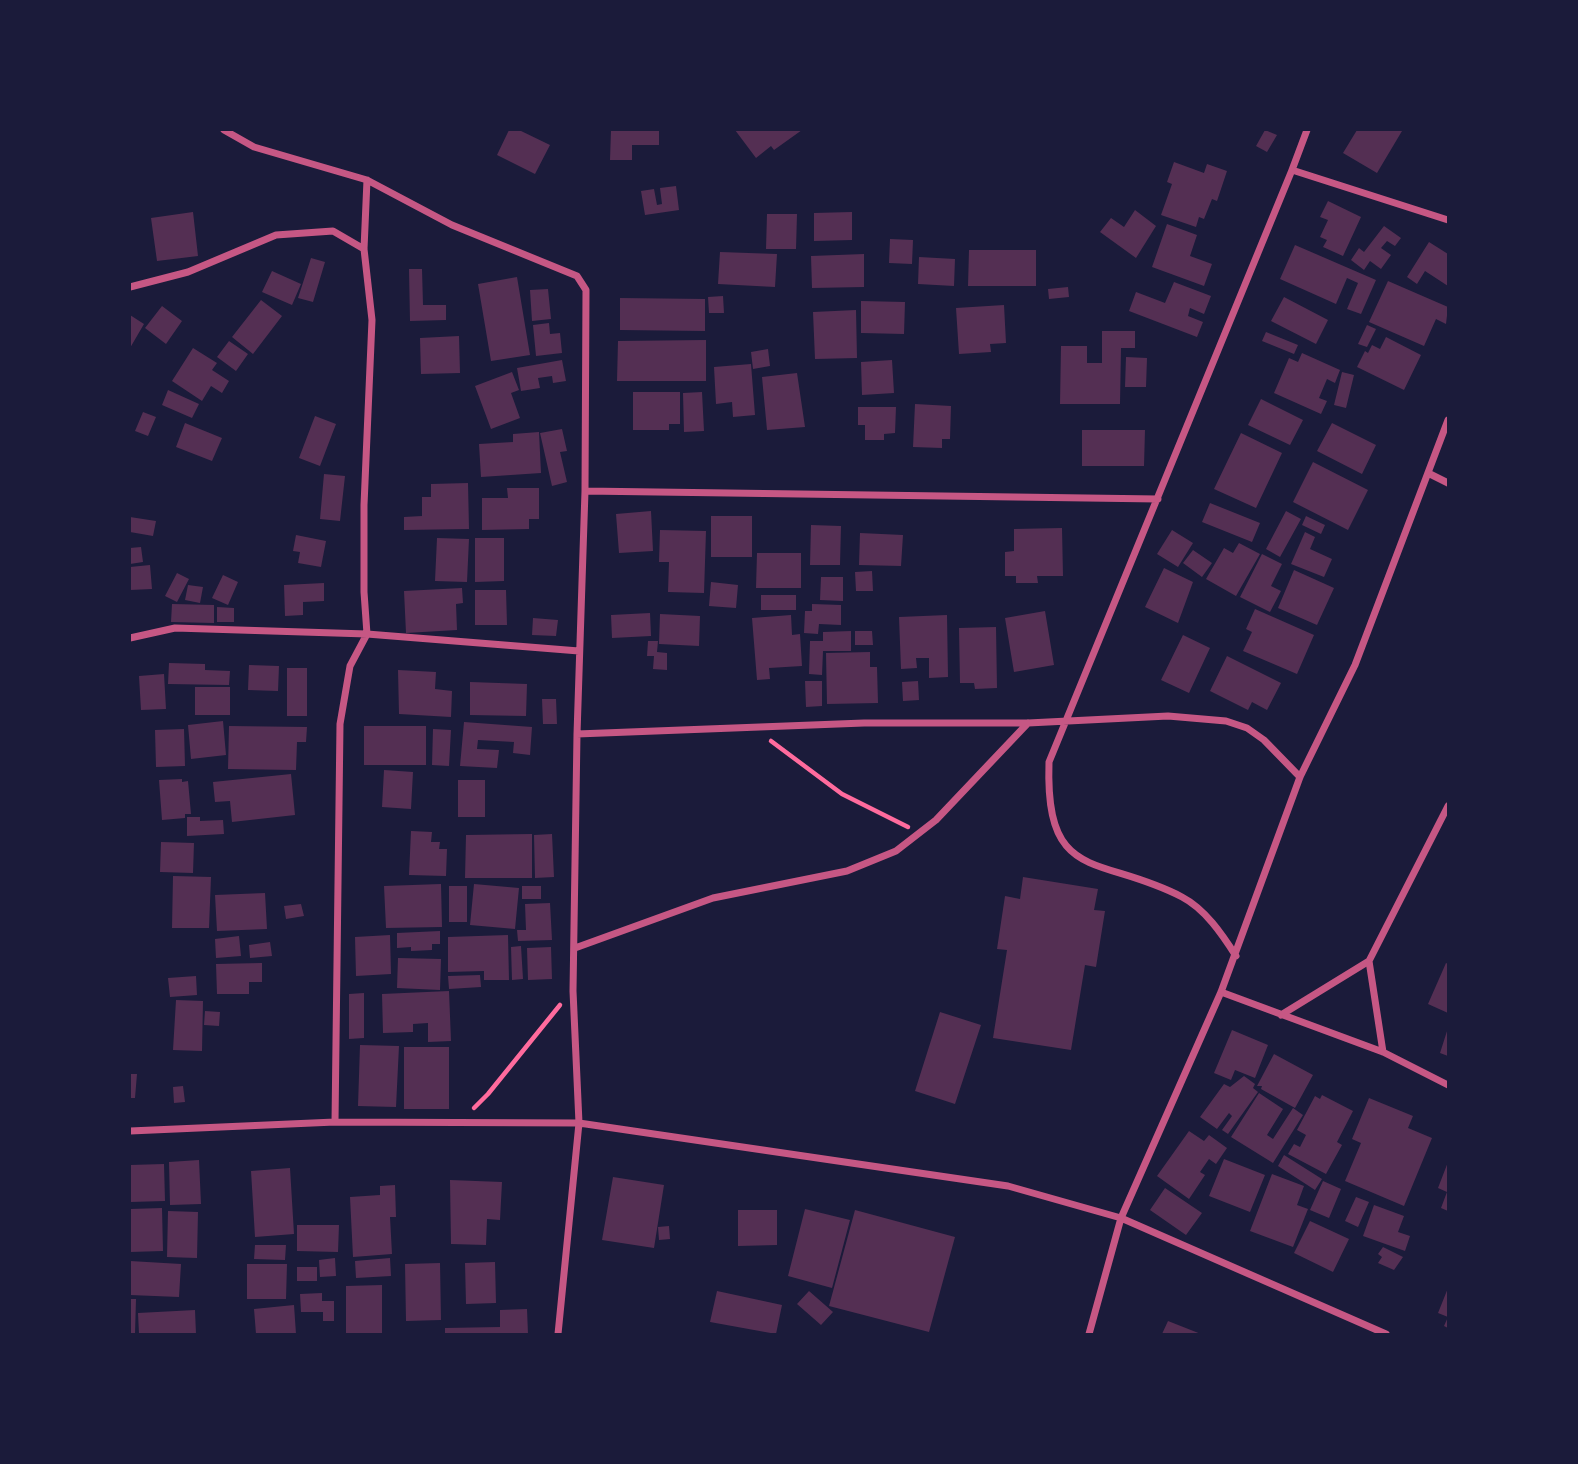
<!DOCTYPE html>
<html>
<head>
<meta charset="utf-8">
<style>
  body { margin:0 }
  #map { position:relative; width:1578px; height:1464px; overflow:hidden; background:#1b1b3a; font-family:"Work Sans",sans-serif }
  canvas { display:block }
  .frame { position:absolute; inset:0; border:131px solid #1b1b3a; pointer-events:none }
</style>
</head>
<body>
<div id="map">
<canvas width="1578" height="1464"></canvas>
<div class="frame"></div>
</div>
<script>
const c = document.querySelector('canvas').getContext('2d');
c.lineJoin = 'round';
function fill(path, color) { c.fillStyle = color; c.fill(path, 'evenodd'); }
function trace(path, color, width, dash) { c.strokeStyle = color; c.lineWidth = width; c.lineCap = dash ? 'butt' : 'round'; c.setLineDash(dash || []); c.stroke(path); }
fill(new Path2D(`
  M509 130H519L550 145 535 174 497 155Z
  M611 130H659V145H632V160H610Z
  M735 130H802L774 150 771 146 756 158Z
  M1265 130 1277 135 1267 152 1256 146Z
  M1357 130 1402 131 1377 173 1343 153Z
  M1174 162 1204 173 1207 164 1227 171 1217 201 1212 199 1204 219 1199 217 1196 227 1161 215 1172 184 1167 182Z
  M676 186 679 210 645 215 641 191 654 189 657 205 662 204 660 188Z
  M1328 201 1361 217 1343 256 1323 247 1327 240 1320 237 1328 220 1320 217Z
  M1135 210 1156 226 1136 258 1100 232 1111 218 1124 227Z
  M193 212 198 256 157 261 151 218Z
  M852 212V240L814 241V213Z
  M767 214H797L796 249H766Z
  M1167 224 1197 235 1190 256 1212 264 1204 286 1152 267Z
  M1384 226 1401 238 1395 246 1387 241 1381 248 1391 255 1381 269 1370 261 1364 270 1351 260 1359 248 1364 252Z
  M890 239 913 240 912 264 889 263Z
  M1429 242 1448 254V286L1425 271 1417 284 1407 277Z
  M1295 245 1376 280 1361 314 1347 309 1358 283 1347 278 1336 304 1280 279Z
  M969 250H1036V286H968Z
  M720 252 777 254 775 287 718 284Z
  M864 254V287L812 288 811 256Z
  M919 257 955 259 954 286 918 284Z
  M311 258 325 262 313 302 298 298Z
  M409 269H422L423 305H446V320L410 321Z
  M272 271 301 284 292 305 262 292Z
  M517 277 530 355 491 361 478 284Z
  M1388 281 1448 307 1446 324 1436 319 1424 346 1369 322Z
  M1174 282 1211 296 1204 314 1190 308 1188 316 1203 322 1197 337 1129 311 1136 292 1165 303Z
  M1068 287 1069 297 1049 299 1048 289Z
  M548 289 551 319 532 321 530 290Z
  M723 296 724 313H709L708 297Z
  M1284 297 1328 320 1316 344 1271 321Z
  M620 298 705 299V331L620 330Z
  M261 300 282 316 253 354 232 337Z
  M861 301 905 302 904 334 861 333Z
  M1004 305 1006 343 990 344 991 352 959 354 956 308Z
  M162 306 182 321 166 344 145 328Z
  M856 310 857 358 815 359 813 312Z
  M130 315 144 324 130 348Z
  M549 323 550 334 560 333 562 353 536 356 533 325Z
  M1367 325 1376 329 1367 347 1358 344Z
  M1102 331H1135V348H1121L1120 404H1060L1061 346H1087V363H1102Z
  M1266 332 1298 345 1294 354 1262 341Z
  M459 336 460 373 421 374 420 338Z
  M1386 337 1421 355 1404 390 1357 367 1365 351 1368 353 1372 345 1380 349Z
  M706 340V381H617L618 341Z
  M229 341 248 354 236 371 217 357Z
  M193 348 217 363 212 370 229 381 222 393 211 386 202 401 172 381Z
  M768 349 770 366 753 369 751 352Z
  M1302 353 1340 370 1335 383 1327 379 1319 398 1327 401 1321 414 1274 393 1289 358 1298 362Z
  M1126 357 1147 358 1146 387H1125Z
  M562 360 566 381 553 383 552 376 538 378 540 388 521 391 517 368Z
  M892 360 894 393 862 395 861 362Z
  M751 364 755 415 733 417 732 402 716 404 714 367Z
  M512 372 519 390 511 393 520 418 491 429 475 386Z
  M1342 372 1354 375 1346 408 1334 405Z
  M797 373 805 427 767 430 762 377Z
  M168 390 199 404 192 418 162 405Z
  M633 392H680V424H669V430H633Z
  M702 392 704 431 684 432 683 393Z
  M1261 399 1303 420 1290 445 1248 425Z
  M915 404 951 406 950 439H942V448L913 447Z
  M858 407H896L895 433 884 434V440H865V425H858Z
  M143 412 156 417 148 436 135 431Z
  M315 416 336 424 320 466 299 458Z
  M185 423 222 438 212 461 176 447Z
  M1332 423 1376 445 1362 474 1317 451Z
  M562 429 567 451 560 452 567 482 552 486 540 433Z
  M1082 430H1145L1144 466H1082Z
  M539 432 541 473 481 477 479 444 513 442V434Z
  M1241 433 1282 453 1256 508 1214 489Z
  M1313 462 1368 490 1348 530 1293 502Z
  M324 474 345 476 340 521 320 519Z
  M468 483 469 529 404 530V517L422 516V497H431V484Z
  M507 488H539V519H529V529L482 530V498H508Z
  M1210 503 1260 523 1252 542 1202 522Z
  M651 511 653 551 619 553 616 514Z
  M1286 511 1301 519 1280 557 1266 549Z
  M711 516H752V557H711Z
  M1306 516 1325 525 1321 534 1302 525Z
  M130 517 156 521 153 536 130 532Z
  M811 525 841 526 840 565H810Z
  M1062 528 1063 576H1037L1038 583H1016V576H1005V552L1014 551V529Z
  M660 530 706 531 704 593 668 592 669 562H659Z
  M1172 530 1193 543 1178 567 1157 554Z
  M1305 532 1315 537 1310 549 1332 559 1324 577 1291 564Z
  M860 533 903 535 901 566 859 565Z
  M296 535 326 541 321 567 298 563 300 552 293 551Z
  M437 538 469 539 467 582 435 581Z
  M475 538H504V581L475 582Z
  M1239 543 1260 554 1236 596 1206 579 1224 548 1233 553Z
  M141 547 143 562 130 564V548Z
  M1193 550 1212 563 1202 577 1183 563Z
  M757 553H801V588H756Z
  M1262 554 1282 564 1271 586 1281 591 1270 612 1240 597Z
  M150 565 152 589 130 590V567Z
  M1164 568 1193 582 1178 623 1145 607Z
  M1294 570 1334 588 1317 625 1278 608Z
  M872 571 873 591H856L855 572Z
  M177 573 189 579 177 602 165 596Z
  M223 575 238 582 228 605 212 598Z
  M821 577H843V601L820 600Z
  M711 582 738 585 736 608 709 606Z
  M324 583V601L303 602V615L285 616 284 585Z
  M188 585 203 587 200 603 185 600Z
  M462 588 463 603 456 604 457 630 406 633 404 591Z
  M475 590H506L507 625H475Z
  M761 595H796V610H761Z
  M172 604 214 605V623L171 622Z
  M812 604 841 605V625L819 624 818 634 804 633 805 611H812Z
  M217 607 234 608V622H217Z
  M1255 609 1314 635 1297 674 1243 651 1252 632 1246 629Z
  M1045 611 1054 665 1014 672 1005 618Z
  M650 613 651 636 612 638 611 615Z
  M660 614 700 616 699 646 659 644Z
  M791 615 792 635 800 634 802 666 769 668 770 679 757 680 752 618Z
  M947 615 948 677 929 678V658H916L917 668 901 669 899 617Z
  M533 618 558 620 556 636 532 635Z
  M996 627 997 688 975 689 974 683H960L959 628Z
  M851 631V651H823L822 675 809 674 810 641H823V632Z
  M855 631H872L873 645H855Z
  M1183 635 1210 648 1189 693 1161 680Z
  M648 641H658L657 652 667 653V670L653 669 654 656H647Z
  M870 652V667H877L878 703 827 704 826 653Z
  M1227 656 1281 683 1267 710 1252 702 1248 710 1210 691Z
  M169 663 205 664V670L230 671 229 685 168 684Z
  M249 665 279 666 278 691 248 690Z
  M287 668H307V716H287Z
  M398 670 436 672 435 689 452 691 451 717 399 714Z
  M164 674 166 709 141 710 139 676Z
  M805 681H822V706L806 707Z
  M918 681 919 700 903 701 902 682Z
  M470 682 527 684 526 716 470 715Z
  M195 687H230V715H195Z
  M542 699H556L557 724H543Z
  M223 721 226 755 191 759 188 725Z
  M464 722 532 727 530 755 513 753 514 742 478 740 477 749 499 750 497 768 460 766Z
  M229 726 307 727 306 742H297L296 770 228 769Z
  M364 726H426V765H364Z
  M184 729 185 766 156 767 155 730Z
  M433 729 451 730 449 766 432 765Z
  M384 770 413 772 411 809 382 807Z
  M291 774 295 815 232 822 230 801 215 802 213 782Z
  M182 779V782L188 781 191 814H185V818L162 820 159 780Z
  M458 780H485V817H458Z
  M187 817H200V821L223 820 224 834 187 836Z
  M411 831 432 832 431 842H440L439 849H447L446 876 409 875Z
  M532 834V878H465L466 835Z
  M552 834 554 877 535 878 534 835Z
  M161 842 194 843 193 873 160 872Z
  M173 876 211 877 209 928H172Z
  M1023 877 1098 889 1094 910 1105 911 1096 967 1085 965 1071 1050 993 1038 1007 950 997 949 1005 896 1020 899Z
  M441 884 442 927 386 928 384 886Z
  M474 884 519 888 515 929 470 925Z
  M449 886H467V922H449Z
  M522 886H541V899H522Z
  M265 893 267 929 217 931 215 895Z
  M550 903 552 940 518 941 517 930H526L525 904Z
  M301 904 304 916 286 919 284 906Z
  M440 931V944H432V950L411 951V947L397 948V933Z
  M390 935 391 974 356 976 355 937Z
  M508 935 509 980H484V971L448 972V937Z
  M239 936 241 956 216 958 215 939Z
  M270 942 272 956 250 958 249 945Z
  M521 946 523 979 512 980 511 947Z
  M551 947 552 979 528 980 527 948Z
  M398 958 441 959 440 990 397 988Z
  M262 963V982H249V994H217L216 964Z
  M1446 963 1448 964V1013L1428 1004Z
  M480 975 481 987 449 989 448 976Z
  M196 976 197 995 170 997 168 978Z
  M449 991 451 1041 428 1042V1023L413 1024V1032L383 1033 382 994Z
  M364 993V1038L349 1039V994Z
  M176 1000 203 1001 202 1051 173 1050Z
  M205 1011 220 1012 219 1026 204 1025Z
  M940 1012 981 1025 955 1104 915 1091Z
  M1448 1028V1056L1440 1053Z
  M1232 1030 1268 1045 1255 1078 1235 1070 1231 1080 1214 1073Z
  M360 1045 399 1046 396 1107 358 1106Z
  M404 1047H449V1109H404Z
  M1274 1054 1313 1075 1295 1108 1261 1089 1262 1086H1257Z
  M130 1074H137L135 1098H130Z
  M1244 1076 1255 1084 1253 1088 1258 1092 1228 1134 1222 1130 1232 1116 1229 1113 1217 1129 1200 1117 1224 1084 1230 1087Z
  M183 1086 185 1102 174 1103 173 1087Z
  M1259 1093 1283 1109 1267 1135 1273 1139 1293 1108 1303 1115 1273 1163 1231 1137Z
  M1322 1095 1353 1111 1337 1142 1342 1145 1326 1174 1288 1154 1294 1144 1300 1147 1306 1135 1297 1130 1315 1096 1320 1099Z
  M1369 1098 1413 1116 1408 1128 1432 1138 1404 1206 1345 1181 1361 1143 1352 1139Z
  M1189 1131 1204 1141 1209 1135 1227 1148 1216 1164 1209 1159 1200 1172 1205 1175 1189 1199 1157 1176Z
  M1284 1155 1322 1179 1315 1190 1278 1166Z
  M1224 1159 1265 1175 1250 1212 1209 1196Z
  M199 1160 201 1204 170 1205 169 1162Z
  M1448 1162V1211L1441 1208 1447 1192 1438 1188Z
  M164 1164 165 1201 130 1202V1165Z
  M290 1168 294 1234 255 1237 251 1171Z
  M1272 1174 1304 1186 1297 1205 1308 1209 1293 1247 1250 1231Z
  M613 1177 664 1185 654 1248 602 1240Z
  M450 1180 502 1182 500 1220 487 1219 486 1245 451 1244Z
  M1323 1181 1341 1189 1329 1218 1310 1210Z
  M395 1185 396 1217H390L392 1254 353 1257 350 1197 380 1195V1186Z
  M1165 1188 1202 1213 1186 1235 1150 1210Z
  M1356 1197 1369 1202 1358 1227 1345 1221Z
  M1374 1205 1404 1216 1398 1232 1410 1236 1405 1251 1363 1236Z
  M162 1208 163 1251 130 1252V1209Z
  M805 1209 850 1220 832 1288 788 1276Z
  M738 1210H777V1245L738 1246Z
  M855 1210 955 1237 929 1332 829 1306Z
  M168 1211 198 1212 197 1258 167 1257Z
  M1310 1221 1349 1239 1333 1272 1294 1253Z
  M297 1225H339L338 1252 297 1251Z
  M669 1226 670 1239 659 1240 658 1227Z
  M255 1245H286L285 1260 254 1259Z
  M1383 1247 1403 1257 1394 1270 1378 1263 1382 1257 1378 1254Z
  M335 1258 336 1276 320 1277 319 1260Z
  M390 1258 391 1276 356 1278 355 1261Z
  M130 1261 181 1264 179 1297 130 1295Z
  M495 1262 496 1303 466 1304 465 1263Z
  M440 1263 441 1320 406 1321 405 1264Z
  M247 1264H287L286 1299H247Z
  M297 1267H317V1281H297Z
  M382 1285V1334H346V1286Z
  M1448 1288V1328L1444 1326 1448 1317 1438 1313Z
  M717 1291 782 1305 776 1334 710 1322Z
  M809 1291 833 1312 821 1325 797 1304Z
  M322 1293V1301H334V1321H323V1312H301L300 1294Z
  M130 1299H136L135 1334H130Z
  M294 1305 296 1334H256L254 1309Z
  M527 1309 528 1334H445V1328L500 1327V1310Z
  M195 1310 196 1334H139L138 1313Z
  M1168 1321 1201 1334H1162Z`), '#542f53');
trace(new Path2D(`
  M771 741 842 794 908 827
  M474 1108 488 1094 560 1005`), '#ff6b9d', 4.5);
trace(new Path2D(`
  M224 130 254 147 367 180 452 225 577 276 586 290 585 491 577 734 573 991 579 1123 558 1334
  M1292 170 1307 130
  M130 287 188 272 276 235 333 231 364 249
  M1428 473 1448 483
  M585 491 1158 499
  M130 638 175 628 367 634 364 592V505L372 320 364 249 367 180
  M577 734 864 723H1028L1168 716 1226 721 1247 728 1264 740 1300 777
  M575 948 713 898 847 871 896 851 936 820 1028 723
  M1236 956C1222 934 1205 909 1182 897 1100 854 1045 885 1049 762L1292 170 1448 220
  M1221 992 1383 1052 1448 1085
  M1281 1015 1369 961
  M1383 1052 1369 961 1448 806
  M335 1122 340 724 350 666 367 634 579 651
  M130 1131 335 1122 579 1123 1008 1186 1121 1218 1386 1334
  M1089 1334 1121 1218 1221 992 1300 777 1355 665 1448 420`), '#c65784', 7);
</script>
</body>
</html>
